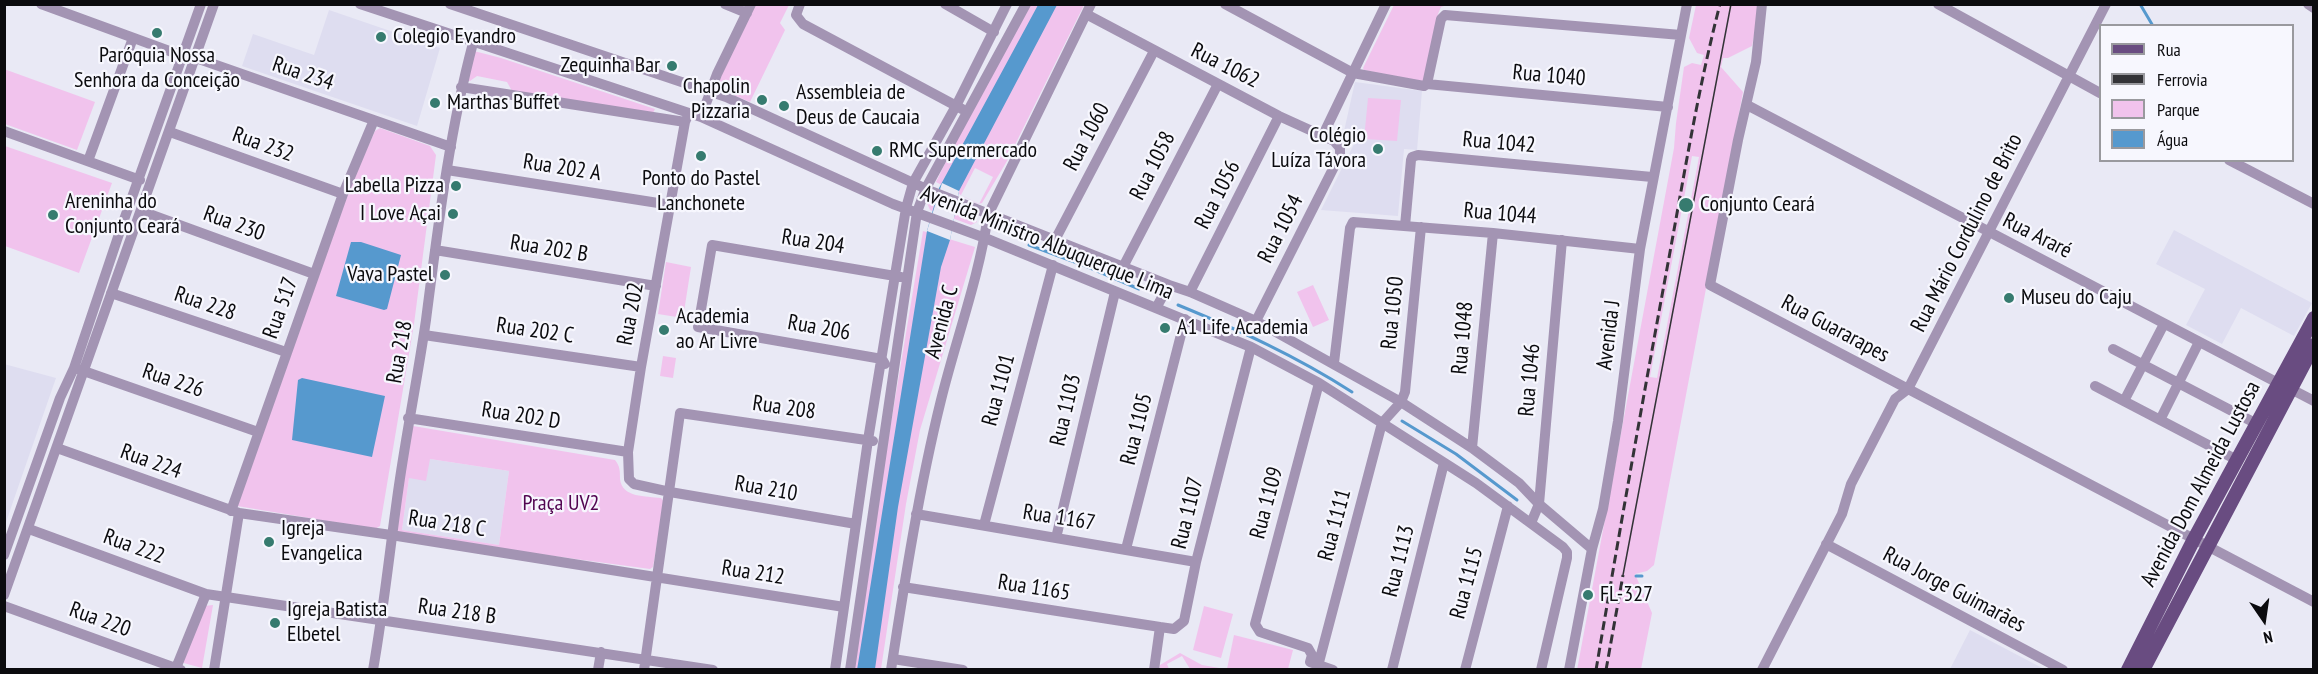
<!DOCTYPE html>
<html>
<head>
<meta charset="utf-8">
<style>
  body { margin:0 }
  #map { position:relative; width:2318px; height:674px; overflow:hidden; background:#e9e9f5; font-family:"PT Sans Narrow",sans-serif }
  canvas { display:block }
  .frame { position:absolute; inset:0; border:6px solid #0b0b0e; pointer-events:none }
  .legend { position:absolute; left:2099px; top:24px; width:195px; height:138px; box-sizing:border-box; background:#f7f7fe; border:2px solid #99999e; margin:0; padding:8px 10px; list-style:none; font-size:18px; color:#0b0b0e }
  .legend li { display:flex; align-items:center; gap:12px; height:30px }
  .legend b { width:30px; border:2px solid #99999e }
  .north { position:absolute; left:2234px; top:590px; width:60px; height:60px; -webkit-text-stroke:4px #f7f7fe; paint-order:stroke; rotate:167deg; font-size:16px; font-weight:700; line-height:24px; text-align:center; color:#0b0b0e }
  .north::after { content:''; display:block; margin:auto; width:21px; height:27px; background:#0b0b0e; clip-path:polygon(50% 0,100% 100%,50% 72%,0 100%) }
</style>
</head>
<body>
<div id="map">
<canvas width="2318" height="674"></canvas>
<div class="frame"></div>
<ul class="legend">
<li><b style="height:8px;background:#694c81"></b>Rua</li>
<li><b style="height:8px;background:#333337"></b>Ferrovia</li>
<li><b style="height:16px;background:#f1c3ed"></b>Parque</li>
<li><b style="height:16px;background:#5699ce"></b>Água</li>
</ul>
<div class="north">N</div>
</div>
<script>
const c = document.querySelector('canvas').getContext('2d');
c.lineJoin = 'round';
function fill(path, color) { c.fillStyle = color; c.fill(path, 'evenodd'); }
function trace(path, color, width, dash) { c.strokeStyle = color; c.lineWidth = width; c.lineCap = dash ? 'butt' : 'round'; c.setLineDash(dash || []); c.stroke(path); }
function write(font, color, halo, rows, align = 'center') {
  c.font = font + ' "PT Sans Narrow",sans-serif'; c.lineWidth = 4.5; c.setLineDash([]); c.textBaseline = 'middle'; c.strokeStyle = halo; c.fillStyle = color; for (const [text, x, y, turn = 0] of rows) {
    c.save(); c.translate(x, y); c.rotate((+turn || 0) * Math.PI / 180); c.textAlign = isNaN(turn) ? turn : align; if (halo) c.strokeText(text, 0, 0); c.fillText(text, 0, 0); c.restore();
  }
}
fill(new Path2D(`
  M329 10 440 48 417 126 242 66 253 34 314 55Z
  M1355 82 1422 91 1417 150 1404 149 1398 216 1321 210 1355 142 1342 140Z
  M2174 230 2312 303 2294 336 2241 308 2222 344 2186 325 2205 289 2156 264Z
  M4 364 56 378 6 522 4 521Z
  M430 459 509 471 499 545 402 530 409 478Z
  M1970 630 2044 669H1950Z`), '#deddf0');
fill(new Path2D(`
  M754 5H789L780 23 785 30 750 102 717 88 716 77Z
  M1029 5H1084L1007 161 982 203 978 204 936 182 967 118ZM975 168 993 177 979 204 961 195Z
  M1394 5H1447L1441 7 1438 14 1427 78 1421 82 1364 70 1363 68Z
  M1696 5H1760L1752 46 1728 58H1723L1721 67 1743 92 1654 565 1647 571 1635 574 1652 613 1641 669 1577 670 1674 148 1676 123 1684 67 1692 63 1701 65 1704 55 1697 53 1689 38ZM1692 156 1699 157 1657 378 1650 377Z
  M474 51 501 58 655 109 653 113 512 91 507 82 477 76 470 81 465 80Z
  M4 69 95 102 77 150 5 124Z
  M1368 98 1401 100 1397 141 1364 139Z
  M380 128 430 146 436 155 414 324 380 526 375 529 237 506 338 212 375 131Z
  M5 146 112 183 79 273 5 246Z
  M930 199 974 217 977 222 971 225 930 210 927 203Z
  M923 231 975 247 920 430 906 504 881 669 846 670 891 423Z
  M666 262 691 267 683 318 658 314Z
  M1313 285 1329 320 1313 327 1297 292Z
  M663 356 676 358 673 378 660 376Z
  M413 426 615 460C620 466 620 471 620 479 622 498 646 496 661 498L664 502 653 567 650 569 397 535 408 432ZM430 459 509 471 499 545 402 530 409 478 426 481Z
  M213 605 202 668 180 662 204 606Z
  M1204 606 1233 614 1221 658 1193 650Z
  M1234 635 1293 650 1288 669H1227Z
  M1180 653 1202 665 1225 669H1190L1182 656 1167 664 1169 669 1159 670 1160 665Z`), '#f1c3ed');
fill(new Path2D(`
  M1038 5H1057L959 191 950 240 941 267 898 507 875 669 857 670 927 231 939 188Z
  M351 242H361L401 255 387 309 384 310 336 296Z
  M302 378 385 396 372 457 292 440 298 380Z`), '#5699ce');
fill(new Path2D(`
  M942 183 959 191 950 240 927 231Z`), '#e9e9f5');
trace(new Path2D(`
  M2140 4 2153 26
  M1029 245 1088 267 1139 289
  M1178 305C1239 330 1296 356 1352 392
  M1402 421 1456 454 1517 500
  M1636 576H1642`), '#5699ce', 3);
trace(new Path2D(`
  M41 4 183 56 196 58 451 147
  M360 4 701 117 893 204 985 238 1251 347 1319 383 1382 423 1476 483 1563 547 1567 552V558L1541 670
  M450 4 726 97 933 192 1169 285 1190 292 1256 321 1401 402 1472 448 1519 483 1539 504 1592 549
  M725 4 747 13
  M800 4 796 15 803 24 962 109
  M945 4 994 32
  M1225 4 1353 73 1424 86 1427 84 1668 107
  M1762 4 1756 62 1738 140 1710 285 2314 602
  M1938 4 2100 93
  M2308 4 2314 8
  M1086 14 1279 116 1334 141 1340 148V155L1256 321
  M1427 84 1441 19 1445 15 1681 35
  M461 87 685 122
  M1747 105 2278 383
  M689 113 685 122 641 367 628 452 629 479 634 484 670 492 856 524
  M701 117 717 74 751 4
  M4 131 140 180
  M170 132 343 194
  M1323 135 1386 4
  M2229 160 2314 204
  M88 161 133 38
  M447 170 671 205
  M141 211 314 274
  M1405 226 1411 160 1412 157 1418 155 1652 177
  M1055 240 1154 51
  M435 250 656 286
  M1123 267 1218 84
  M1190 292 1279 116
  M111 293 286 352
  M1156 308 1169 285
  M424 335 641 367
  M2113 349 2257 424
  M1334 363 1350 228 1353 222 1493 233 1640 249
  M885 364 882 359 698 327 712 245 901 277
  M78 369 258 432
  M1319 383 1255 624 1260 632 1308 648 1312 655 1310 662 1333 670
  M2095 386 2237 460
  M2289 388 2314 401
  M2124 401 2164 324
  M408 418 628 452
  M2160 420 2199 342
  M57 448 239 513 391 535 844 607
  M1472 448 1493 233
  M231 511 343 194 374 120
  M916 514 1196 562
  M1531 523 1539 504 1562 240
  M984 525 1053 265
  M29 529 206 594 713 670
  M1056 538 1115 292
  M1826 544 2063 670
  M1126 549 1185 319
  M4 555 60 398 74 368 121 228 201 4
  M903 587 1160 627
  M4 595 214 4
  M4 606 181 670
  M893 659 963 670
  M1318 666 1382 423 1401 402 1405 392 1421 227
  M176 668 206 594
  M214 670 239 513
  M373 670C384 608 390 547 399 485 407 430 418 375 426 320 438 227 449 133 473 43
  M598 670 601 652
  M644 670 680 413 873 441
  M835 670 868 440 906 208 913 183 956 106 1007 4
  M850 670 917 212 926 188 1026 4
  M891 670C905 579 919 489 941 400 956 339 979 278 988 215L1091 4
  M1154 670 1160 627 1174 629 1184 621 1196 562 1251 347
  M1392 670 1444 463
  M1465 670 1508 506
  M1569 670 1592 549 1603 509 1618 421 1640 249 1687 4
  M1762 670 1842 514 1851 484 1895 399 1908 389 2106 4`), '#a394b3', 10);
trace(new Path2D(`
  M2128 670 2194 539 2314 318
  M2143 670 2314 345`), '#694c81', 14);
trace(new Path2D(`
  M1623 575 1731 4`), '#333337', 1.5);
trace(new Path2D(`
  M1596 670C1619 534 1643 398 1668 263 1684 176 1698 89 1720 4
  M1606 670 1623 575`), '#333337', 3, [9, 4.5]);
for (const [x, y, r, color] of [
  [157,33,6,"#367b6f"],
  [381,37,6,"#367b6f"],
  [672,66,6,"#367b6f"],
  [762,100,6,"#367b6f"],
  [435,103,6,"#367b6f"],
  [784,106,6,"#367b6f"],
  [1378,149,6,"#367b6f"],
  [877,151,6,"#367b6f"],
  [701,156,6,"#367b6f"],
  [456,186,6,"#367b6f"],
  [1686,205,8,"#367b6f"],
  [453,214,6,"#367b6f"],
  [53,215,6,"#367b6f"],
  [445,275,6,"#367b6f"],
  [2009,298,6,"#367b6f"],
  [1165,328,6,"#367b6f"],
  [664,330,6,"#367b6f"],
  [269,542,6,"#367b6f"],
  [1588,595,6,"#367b6f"],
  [275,623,6,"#367b6f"]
]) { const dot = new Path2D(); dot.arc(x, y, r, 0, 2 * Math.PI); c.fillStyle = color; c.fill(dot); trace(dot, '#f7f7fe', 2); }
write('22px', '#0b0b0e', '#f7f7fe', [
  ["Colegio Evandro",393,37],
  ["Paróquia Nossa",157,56,"center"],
  ["Senhora da Conceição",157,81,"center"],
  ["Zequinha Bar",660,66,"right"],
  ["Chapolin",750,87,"right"],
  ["Pizzaria",750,112,"right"],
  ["Assembleia de",796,93],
  ["Deus de Caucaia",796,118],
  ["Marthas Buffet",447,103],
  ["Colégio",1366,136,"right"],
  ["Luíza Távora",1366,161,"right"],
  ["RMC Supermercado",889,151],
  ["Ponto do Pastel",701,179,"center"],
  ["Lanchonete",701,204,"center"],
  ["Labella Pizza",444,186,"right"],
  ["Areninha do",65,202],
  ["Conjunto Ceará",65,227],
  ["Conjunto Ceará",1700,205],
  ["I Love Açai",441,214,"right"],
  ["Vava Pastel",433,275,"right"],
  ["Museu do Caju",2021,298],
  ["Academia",676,317],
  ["ao Ar Livre",676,342],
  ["A1 Life Academia",1177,328],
  ["Igreja",281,529],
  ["Evangelica",281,554],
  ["FL-327",1600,595],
  ["Igreja Batista",287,610],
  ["Elbetel",287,635]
], 'left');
write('22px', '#0b0b0e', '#f7f7fe', [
  ["Rua 1062",1225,66,27],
  ["Rua 234",303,74,19],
  ["Rua 1040",1549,76,5],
  ["Rua 1060",1087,137,-62],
  ["Rua 1042",1499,143,5],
  ["Rua 232",263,145,20],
  ["Rua 1058",1153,166,-63],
  ["Rua 202 A",562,168,9],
  ["Rua 1056",1218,195,-63],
  ["Rua 1044",1500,214,5],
  ["Rua 230",234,224,20],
  ["Rua 1054",1281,229,-63],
  ["Rua Mário Cordulino de Brito",1967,233,-63],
  ["Rua Araré",2037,236,27],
  ["Rua 204",813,242,9],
  ["Avenida Ministro Albuquerque Lima",1047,243,22],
  ["Rua 202 B",549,249,9],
  ["Rua 228",205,304,19],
  ["Rua 517",281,308,-70],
  ["Rua 1050",1393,313,-84],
  ["Rua 202",631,314,-79],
  ["Avenida C",942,322,-75],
  ["Rua 206",819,328,10],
  ["Rua Guararapes",1835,329,28],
  ["Rua 202 C",535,331,8],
  ["Avenida J",1609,335,-83],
  ["Rua 1048",1463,338,-85],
  ["Rua 218",400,352,-80],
  ["Rua 1046",1530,380,-85],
  ["Rua 226",173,381,19],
  ["Rua 1101",999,390,-75],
  ["Rua 208",784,408,8],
  ["Rua 1103",1066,410,-77],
  ["Rua 202 D",521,416,9],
  ["Rua 1105",1137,429,-76],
  ["Rua 224",151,462,20],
  ["Avenida Dom Almeida Lustosa",2201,484,-62],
  ["Rua 210",766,489,10],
  ["Rua 1109",1267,503,-75],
  ["Rua 1107",1188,513,-76],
  ["Rua 1167",1059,518,9],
  ["Rua 218 C",447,524,9],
  ["Rua 1111",1335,525,-75],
  ["Rua 222",134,547,20],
  ["Rua 1113",1399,561,-76],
  ["Rua 212",753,573,9],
  ["Rua 1115",1467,583,-75],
  ["Rua 1165",1034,588,9],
  ["Rua Jorge Guimarães",1954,590,28],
  ["Rua 218 B",457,612,8],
  ["Rua 220",100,620,20]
]);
write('22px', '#520551', '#f7f7fe', [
  ["Praça UV2",561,504]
]);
</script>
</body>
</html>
